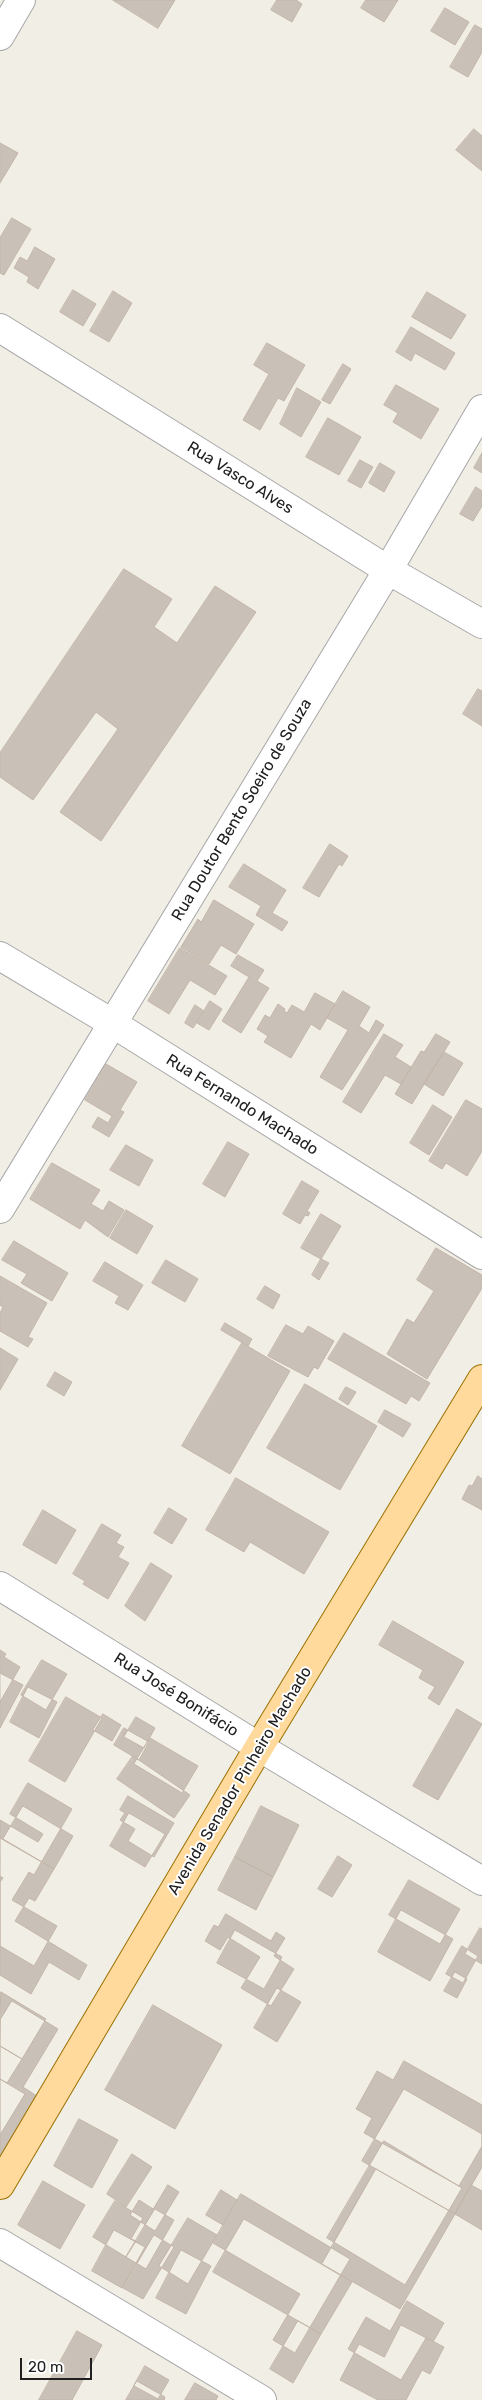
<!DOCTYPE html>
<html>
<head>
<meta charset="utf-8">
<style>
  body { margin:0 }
  #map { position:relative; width:482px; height:2400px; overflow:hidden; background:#f1eee6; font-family:Rubik,sans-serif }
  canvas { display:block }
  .scale { position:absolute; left:20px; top:2358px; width:72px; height:22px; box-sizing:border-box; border:2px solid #202020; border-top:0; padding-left:6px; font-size:15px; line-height:18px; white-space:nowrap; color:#202020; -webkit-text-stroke:4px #fff; paint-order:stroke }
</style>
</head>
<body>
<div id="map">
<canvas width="482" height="2400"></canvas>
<div class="scale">20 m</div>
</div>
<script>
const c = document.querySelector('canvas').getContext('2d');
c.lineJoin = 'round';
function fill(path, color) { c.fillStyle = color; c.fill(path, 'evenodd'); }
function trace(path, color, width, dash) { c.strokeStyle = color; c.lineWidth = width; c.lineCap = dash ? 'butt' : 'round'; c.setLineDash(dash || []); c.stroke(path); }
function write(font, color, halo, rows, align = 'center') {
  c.font = font + ' Rubik,sans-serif'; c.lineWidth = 4; c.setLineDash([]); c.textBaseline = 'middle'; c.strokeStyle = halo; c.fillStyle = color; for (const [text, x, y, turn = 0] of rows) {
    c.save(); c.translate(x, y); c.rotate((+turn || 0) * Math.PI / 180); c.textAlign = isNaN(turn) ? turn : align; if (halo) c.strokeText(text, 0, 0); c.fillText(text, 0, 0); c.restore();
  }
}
const building = new Path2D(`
  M113 0H175L158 28Z
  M277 0H296L302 4 292 22 271 10Z
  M366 0H398L384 22 361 8Z
  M445 8 469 22 455 45 431 31Z
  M475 25 482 29V52L468 77 450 67Z
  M474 129 482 136V171L456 150Z
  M0 143 18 153 0 183Z
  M12 218 31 229 4 275 0 273V238Z
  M35 247 55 259 38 289 27 282 29 277 14 268 20 257 27 261Z
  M73 290 96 304 83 326 60 312Z
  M113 291 132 303 109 342 90 331Z
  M427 292 466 315 451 339 412 317Z
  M411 327 455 353 445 370 415 353 411 361 396 352Z
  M267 343 305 365 284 401 278 398 260 430 243 420 269 374 254 365Z
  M343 364 351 369 330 404 322 400Z
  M396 385 439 409 421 439 393 422 398 413 384 405Z
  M297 388 321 402 301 437 280 424Z
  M328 418 361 437 339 475 306 457Z
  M482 453V473L474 468Z
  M360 460 373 467 361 488 348 481Z
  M380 463 395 472 384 492 369 483Z
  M476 487 482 491V506L473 521 460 514Z
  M124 569 172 599 154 627 177 643 215 586 256 612 101 841 60 812 118 729 96 712 33 800 0 777V753Z
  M478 689 482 691V726L463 714Z
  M330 844 348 856 342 866 339 864 319 897 303 888Z
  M244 864 286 890 272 913 288 922 282 931 256 915 261 906 229 887Z
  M214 900 254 924 236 954 221 945 209 964 181 947 198 919 201 922Z
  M180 948 227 976 215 995 190 980 169 1014 148 1001Z
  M238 955 264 970 257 981 269 988 241 1033 222 1021 249 977 231 966Z
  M343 991 370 1007 359 1026 369 1033 376 1020 384 1025 342 1090 320 1077 348 1030 327 1018Z
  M315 993 335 1004 320 1030 311 1024 291 1058 264 1042 268 1036 257 1029 265 1015 270 1018 278 1004 285 1009 284 1011 287 1013 292 1005 304 1012Z
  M210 1001 222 1009 209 1030 197 1023Z
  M195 1005 204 1011 193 1028 185 1023Z
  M384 1034 403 1045 395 1057 411 1067 401 1084 385 1075 361 1113 343 1102Z
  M436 1034 450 1042 412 1104 395 1094 421 1051 424 1052Z
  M444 1052 463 1063 443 1096 424 1084Z
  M106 1064 137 1082 120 1110 124 1112 109 1137 92 1127 98 1117 108 1123 112 1116 85 1100Z
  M466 1100 482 1109V1151L467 1176 446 1163 442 1169 429 1161Z
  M433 1105 452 1117 429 1155 410 1143Z
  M228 1142 249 1154 225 1197 203 1184Z
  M126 1145 153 1160 139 1186 110 1170Z
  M52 1163 100 1190 91 1204 103 1211 109 1201 124 1210 108 1237 85 1220 80 1229 30 1199Z
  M302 1181 319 1191 307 1211 310 1213 308 1216 305 1215 300 1224 283 1214Z
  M126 1210 153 1226 137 1254 110 1238Z
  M321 1214 341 1226 321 1259 301 1248Z
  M14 1241 68 1273 52 1301 21 1283 27 1274 2 1260Z
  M436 1248 482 1275V1288L427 1379 387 1354 407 1319 414 1323 434 1291 417 1280Z
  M321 1259 329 1263 319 1280 312 1275Z
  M166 1260 198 1279 185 1302 152 1283Z
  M105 1262 143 1285 128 1310 115 1303 119 1296 93 1281Z
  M0 1276 47 1303 28 1337 33 1339 28 1347 0 1331V1313L3 1307 0 1305Z
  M265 1286 280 1295 273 1309 257 1299Z
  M225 1323 252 1339 248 1346 221 1330Z
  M286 1325 303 1334 308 1326 334 1341 318 1369 314 1367 308 1377 268 1356Z
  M344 1333 430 1383 419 1401 411 1396 406 1404 328 1359Z
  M242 1343 290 1371 230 1474 182 1446Z
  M0 1348 18 1359 0 1390Z
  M55 1372 72 1382 64 1396 47 1386Z
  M305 1384 377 1426 340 1490 267 1448Z
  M346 1387 356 1392 348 1405 339 1399Z
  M385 1410 411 1424 403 1437 378 1422Z
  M478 1476 482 1479V1510L462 1499 469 1485 472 1486Z
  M236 1478 329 1532 304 1574 250 1542 244 1552 206 1530Z
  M169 1508 187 1519 172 1544 154 1533Z
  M43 1510 76 1530 56 1564 23 1545Z
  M102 1524 121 1535 116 1543 124 1547 118 1557 129 1563 108 1599 83 1584 85 1581 73 1574Z
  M151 1563 172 1576 145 1621 125 1606Z
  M393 1621 464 1662 439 1705 428 1698 435 1687 419 1678 423 1670 379 1645Z
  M0 1650 6 1654 4 1657 20 1667 0 1702Z
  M42 1660 67 1674 46 1710 21 1695Z
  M0 1673 23 1685 0 1728Z
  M28 1687 57 1702 39 1738 10 1722Z
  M66 1697 102 1718 65 1782 29 1761Z
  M457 1709 482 1724 438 1800 413 1786Z
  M103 1714 121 1725 112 1741 93 1730Z
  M136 1717 155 1728 144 1748 124 1737Z
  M124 1728 149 1742 139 1760 114 1745Z
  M150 1738 198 1766 182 1793 134 1764Z
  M133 1756 190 1795 174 1818 117 1779Z
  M28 1783 72 1809 34 1875 29 1872 12 1900 57 1926 34 1966 0 1946V1820L38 1842 43 1834 10 1814Z
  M128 1796 174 1823 154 1857 128 1841 135 1829 120 1820 125 1813 120 1810Z
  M23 1806 73 1836 54 1869 3 1839Z
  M261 1806 299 1825 273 1877 235 1857Z
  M129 1813 165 1834 145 1867 110 1846Z
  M0 1838 54 1869 35 1901 29 1898 15 1921 87 1965 79 1980 49 1962 31 1994 0 1975V1882L3 1878 0 1876Z
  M338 1856 352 1865 332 1897 318 1889Z
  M235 1857 273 1877 256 1910 218 1890Z
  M409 1880 460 1909 440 1944 389 1915Z
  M401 1910 453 1939 430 1981 378 1952Z
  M226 1914 271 1941 276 1932 285 1938 274 1956 294 1969 271 2006 241 1988 260 1957 228 1937 220 1950 205 1941 214 1925 218 1927Z
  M480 1928 482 1929V1964L465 1954Z
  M235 1930 282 1957 264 1989 217 1963Z
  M462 1946 478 1956 463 1983 446 1974Z
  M455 1972 467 1979 457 1998 444 1991Z
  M277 1988 301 2002 277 2042 254 2028Z
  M1 1992 46 2019 22 2059 0 2046Z
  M12 2001 58 2029 23 2087 43 2100 0 2169V2020Z
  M153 2005 222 2045 175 2129 105 2090Z
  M0 2046 22 2059 7 2083 0 2079Z
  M404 2061 482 2105V2146L459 2186 364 2133 372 2118 356 2109 377 2071 393 2080Z
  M0 2079 25 2094 0 2135Z
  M404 2089 482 2134V2167L455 2214 362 2161Z
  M79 2119 118 2140 92 2188 54 2166Z
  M384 2141 462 2188 405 2285 327 2238Z
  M132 2154 152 2167 126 2207 107 2194Z
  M376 2169 455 2214 400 2309 322 2264Z
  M43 2181 85 2205 60 2249 18 2225Z
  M168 2185 179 2192 155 2231 130 2215 139 2200 153 2209Z
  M471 2185 482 2191V2230L455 2214Z
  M221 2190 237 2200 223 2225 206 2215Z
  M241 2194 350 2259 295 2353 273 2340 300 2294 213 2243Z
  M115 2201 143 2218 131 2239 136 2241 126 2257 93 2237Z
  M155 2209 174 2220 146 2269 126 2257Z
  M188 2218 217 2235 188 2284 159 2266Z
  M244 2219 352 2282 321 2334 213 2272Z
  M114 2230 145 2247 122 2288 92 2271Z
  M154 2235 174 2247 143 2299 123 2288Z
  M181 2250 211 2266 186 2314 156 2298Z
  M407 2301 444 2323 433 2342 426 2338 401 2380 348 2349 366 2317 390 2331Z
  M298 2321 321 2334 293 2383 270 2369Z
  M401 2325 444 2347 430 2374 422 2370 406 2400H378L340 2380 359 2344 384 2357Z
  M77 2331 102 2345 72 2400H39Z
  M145 2366 169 2380 158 2399 134 2386Z
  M137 2381 165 2397 164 2400H126Z
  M195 2383 218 2396 216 2400H185Z`);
fill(building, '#c9c1b8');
trace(building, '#c3b5a7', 1);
const minor = new Path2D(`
  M0 36 21 0
  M0 328 388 570 482 624
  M0 956 112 1023 482 1255
  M0 1209 388 570 482 409
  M0 1586 259 1747 482 1881
  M0 2243 262 2400`);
const major = new Path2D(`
  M0 2185 259 1747 482 1379`);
trace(minor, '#a7a7a7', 30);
trace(major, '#9b7100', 30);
trace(minor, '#fff', 28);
trace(major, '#ffda9c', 28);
write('16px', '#202020', '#fff', [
  ["Rua Vasco Alves",240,478,32],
  ["Rua Doutor Bento Soeiro de Souza",242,810,-59],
  ["Rua Fernando Machado",242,1105,32],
  ["Rua José Bonifácio",176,1695,32],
  ["Avenida Senador Pinheiro Machado",240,1781,-59]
]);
</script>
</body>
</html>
